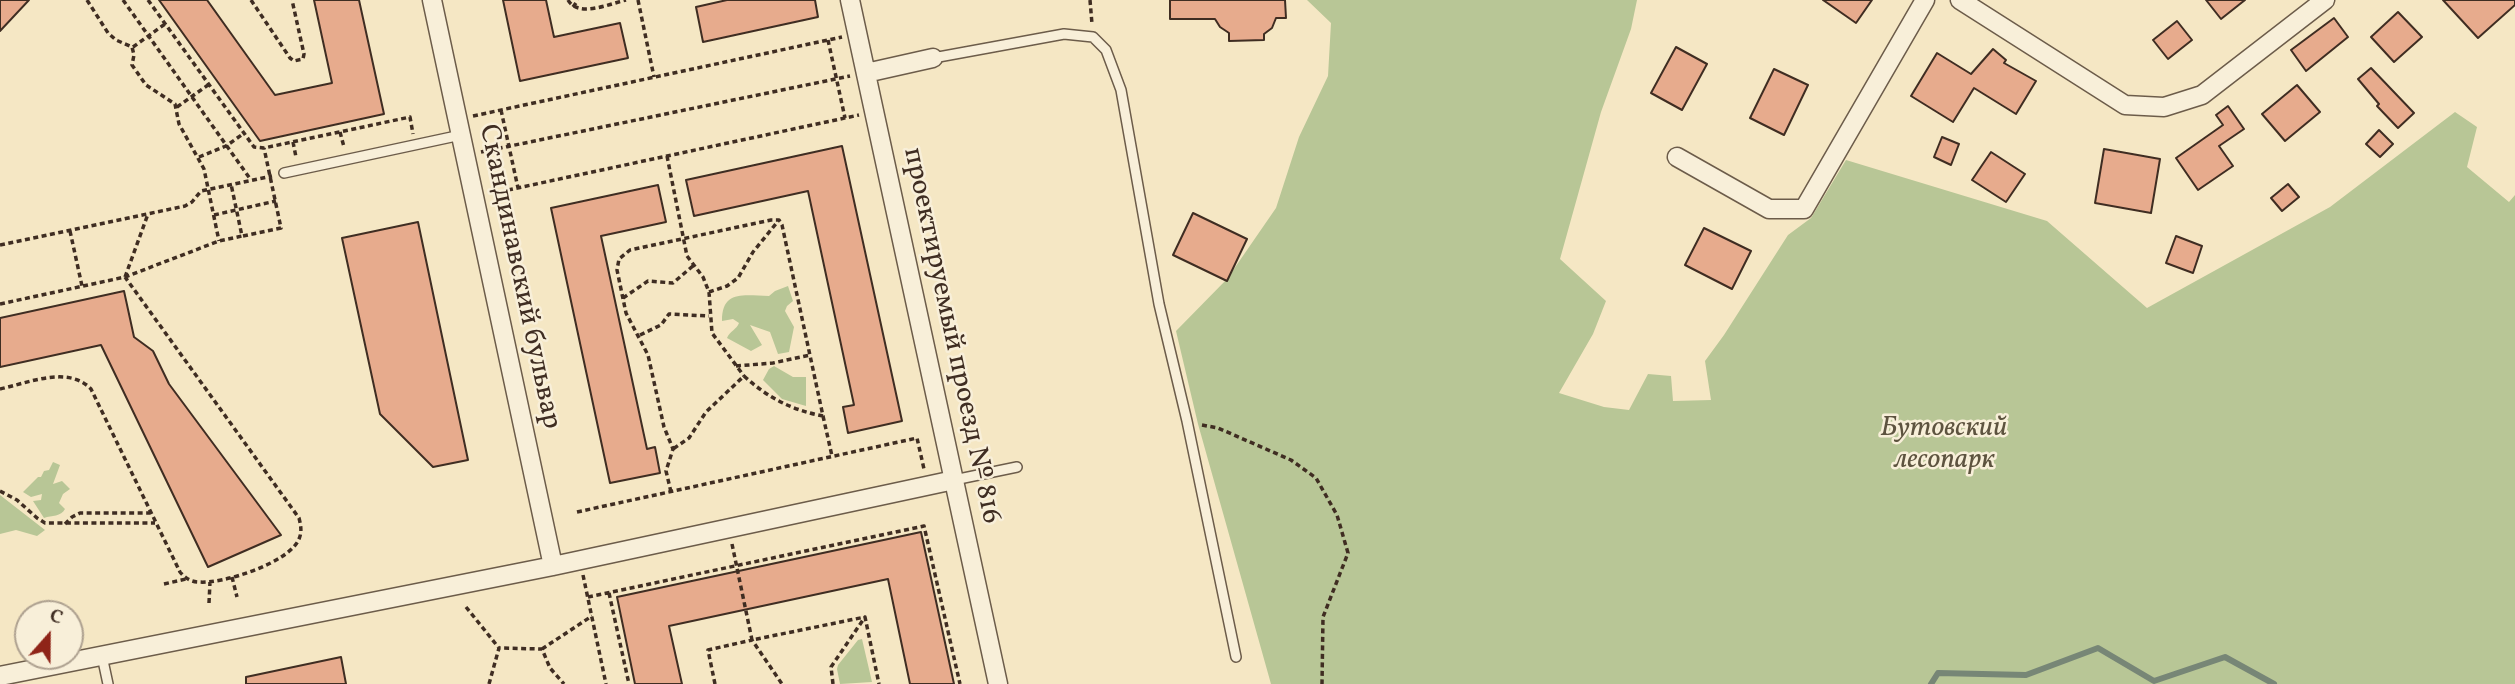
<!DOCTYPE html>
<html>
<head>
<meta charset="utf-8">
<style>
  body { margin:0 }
  #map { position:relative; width:2515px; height:684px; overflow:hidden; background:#f5e7c4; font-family:Vollkorn,serif }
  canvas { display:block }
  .north { position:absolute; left:14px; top:600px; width:70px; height:70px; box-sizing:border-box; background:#f8efd9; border:2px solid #aea190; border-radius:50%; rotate:21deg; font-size:19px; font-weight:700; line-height:28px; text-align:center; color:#3f2d22 }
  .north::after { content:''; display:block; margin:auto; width:24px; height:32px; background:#8f2418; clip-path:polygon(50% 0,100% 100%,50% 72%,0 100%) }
</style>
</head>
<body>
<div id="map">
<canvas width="2515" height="684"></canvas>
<div class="north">С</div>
</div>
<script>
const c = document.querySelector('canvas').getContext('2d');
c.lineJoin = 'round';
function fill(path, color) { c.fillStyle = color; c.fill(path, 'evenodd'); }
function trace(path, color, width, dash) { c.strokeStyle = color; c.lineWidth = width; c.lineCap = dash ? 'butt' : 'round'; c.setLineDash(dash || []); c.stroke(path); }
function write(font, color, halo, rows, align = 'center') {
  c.font = font + ' Vollkorn,serif'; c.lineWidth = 5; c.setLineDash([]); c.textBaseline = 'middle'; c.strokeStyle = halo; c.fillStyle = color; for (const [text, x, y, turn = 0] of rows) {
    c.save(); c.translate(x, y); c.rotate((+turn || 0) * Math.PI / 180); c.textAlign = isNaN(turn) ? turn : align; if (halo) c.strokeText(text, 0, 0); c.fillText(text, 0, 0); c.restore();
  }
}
fill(new Path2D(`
  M1307 0H1637L1631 29 1601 112 1560 259 1606 301 1593 334 1559 393 1604 407 1629 410 1648 374 1671 376 1673 401 1711 400 1705 361 1724 335 1788 235 1811 218 1846 160 2047 221 2147 308 2330 207 2455 112 2477 127 2467 167 2509 202 2515 195V684H1271L1198 424 1176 331 1227 279 1276 208 1299 137 1328 76 1331 23Z
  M788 286 793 301 787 306 785 311 794 327 789 352 778 354 770 332 750 325 762 345 751 351 727 338C730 331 737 329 739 323L733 319 722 321C722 289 745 296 769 296L775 291Z
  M774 366 793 377H806V406L782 399 763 380 769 369Z
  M53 462 60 465 53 484 62 481 70 489 63 494 59 503 65 509C61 517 52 515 44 518L33 501 41 500 42 494 31 497 23 492 38 477H41L44 471 49 470Z
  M0 495 45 530 37 536 16 530 0 534Z
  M862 639 872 682 840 684 837 669 838 665 858 640Z`), '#b8c696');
trace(new Path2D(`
  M1931 684 1938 673 2026 675 2098 648 2154 681 2225 657 2274 684`), '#778676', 6);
const building = new Path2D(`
  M0 0H29L0 31Z
  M159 0H207L275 95 332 83 314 0H359L384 114 260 141Z
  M503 0H546L554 37 620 23 628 58 520 81Z
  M727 0H815L818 17 703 42 696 7Z
  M1170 0H1285L1286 18H1276L1272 28 1264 34V40L1229 41V33L1220 27 1215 19H1170Z
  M1823 0H1872L1856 23Z
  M2206 0H2245L2221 19Z
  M2443 0H2515V5L2478 38Z
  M2398 12 2422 37 2394 62 2371 37Z
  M2334 18 2348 37 2306 71 2291 50Z
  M2177 21 2192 40 2168 59 2153 40Z
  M1676 47 1707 64 1682 110 1651 93Z
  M1993 49 2006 60 2004 63 2036 81 2016 114 1974 88 1953 122 1911 96 1937 53 1971 74Z
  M2371 68 2414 113 2398 128 2377 106 2379 104 2358 79Z
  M1774 69 1808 85 1784 135 1750 118Z
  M2297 85 2320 112 2285 141 2262 114Z
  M2228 106 2244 129 2219 146 2233 166 2198 190 2176 158 2223 125 2216 115Z
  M2379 130 2393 144 2380 157 2366 144Z
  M1942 137 1959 144 1951 165 1934 157Z
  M842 146 902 421 848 433 843 407 854 405 808 191 694 216 686 180Z
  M2104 149 2160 159 2151 213 2095 203Z
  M1991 152 2025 174 2006 202 1972 180Z
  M2288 184 2299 197 2282 211 2271 198Z
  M658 185 666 222 601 236 647 449 655 447 660 473 610 483 551 208Z
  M1193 213 1247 239 1227 281 1173 255Z
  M418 222 468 460 433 467 380 414 342 238Z
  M1704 228 1751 251 1732 289 1685 265Z
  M2176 236 2202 246 2193 273 2166 263Z
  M124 291 134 337 153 351 169 384 281 535 208 567 101 345 0 367V318Z
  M921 532 954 684H910L888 579 669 626 682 684H635L617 597Z
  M341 657 346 684H246V677Z`);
fill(building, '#e7ab8d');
trace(building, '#3f2d22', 2);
const lane = new Path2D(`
  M933 58 1064 34 1093 37 1106 50 1121 90 1159 304 1187 421 1236 657
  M284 173 461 135
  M954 480 1017 467
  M102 656 108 684`);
const street = new Path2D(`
  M432 0 553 566
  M850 0 998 684
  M1960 0 2125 105 2164 107 2202 95 2325 0
  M866 73 933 58
  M1677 157 1769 209H1804L1925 0
  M0 676 553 566 954 480`);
trace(lane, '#6c5c4a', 12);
trace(street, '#6c5c4a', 21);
trace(new Path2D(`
  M87 0 108 33 116 40 132 47 134 55 132 65 146 85 175 104 179 124 204 169 219 241
  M123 0 251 180
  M148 0 254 147 264 148 410 117 413 134
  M251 0 290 58 294 61 303 59 304 54 292 0
  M568 0C578 18 609 4 626 0
  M638 0 654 77
  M1090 0 1092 24
  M573 7 578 0
  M828 40 845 118
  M133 47 165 24
  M177 107 208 85
  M501 110 518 188
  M473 116 842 37
  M340 132 344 147
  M293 142 296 157
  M481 152 850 76
  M667 156 687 256 703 277 709 292 712 333 744 376
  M199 157 226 146 243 134
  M508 190 859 115
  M214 215 276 201
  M70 231 82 286
  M243 236 281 228 264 148
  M0 245 185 206 192 202 201 191 272 176
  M125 277 148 214
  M709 292 727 286 738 278 753 252 779 220
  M623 298 648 281 673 283 694 265
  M0 304 125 277 219 241 242 236 231 184
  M640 335 661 325 669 314 709 316
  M736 366 773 363 810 355
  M0 389C28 383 68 365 91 389L180 572C185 578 191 582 199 582 223 584 289 563 299 539 302 532 301 526 299 518L125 277
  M823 416 832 456
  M1202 425 1218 428 1291 460 1316 478 1337 515 1348 553 1323 617 1322 684
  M0 491 17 500 37 518 45 523H155
  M671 492 666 471 673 449 664 427 648 355 626 313 617 270 619 259 630 250 771 220H779L782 225 823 416C792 410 768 398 744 376L706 412 689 438 673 449
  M577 512 917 438 924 469
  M65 524 72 517 80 513H150
  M732 544 752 640 865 617 879 684
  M583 575 606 684
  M232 577 237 597
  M164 584 186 579
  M609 593 629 684
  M588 597 924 526 960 684
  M209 603 210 582
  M466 607 499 648
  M542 649 592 616
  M489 684 499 648 542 649 550 668 564 684
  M715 684 708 650 752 640 782 684
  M833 684 831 667 865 617`), '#3f2d22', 3.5, [5, 3.5]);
trace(lane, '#f8efd9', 9);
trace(street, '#f8efd9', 18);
write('28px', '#3f2d22', '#f8efd9', [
  ["Скандинавский бульвар",518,277,78],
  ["проектируемый проезд № 816",950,336,78]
]);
write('italic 28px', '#5d533f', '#f8efd9', [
  ["Бутовский",1944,430],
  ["лесопарк",1944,462]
]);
</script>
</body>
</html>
